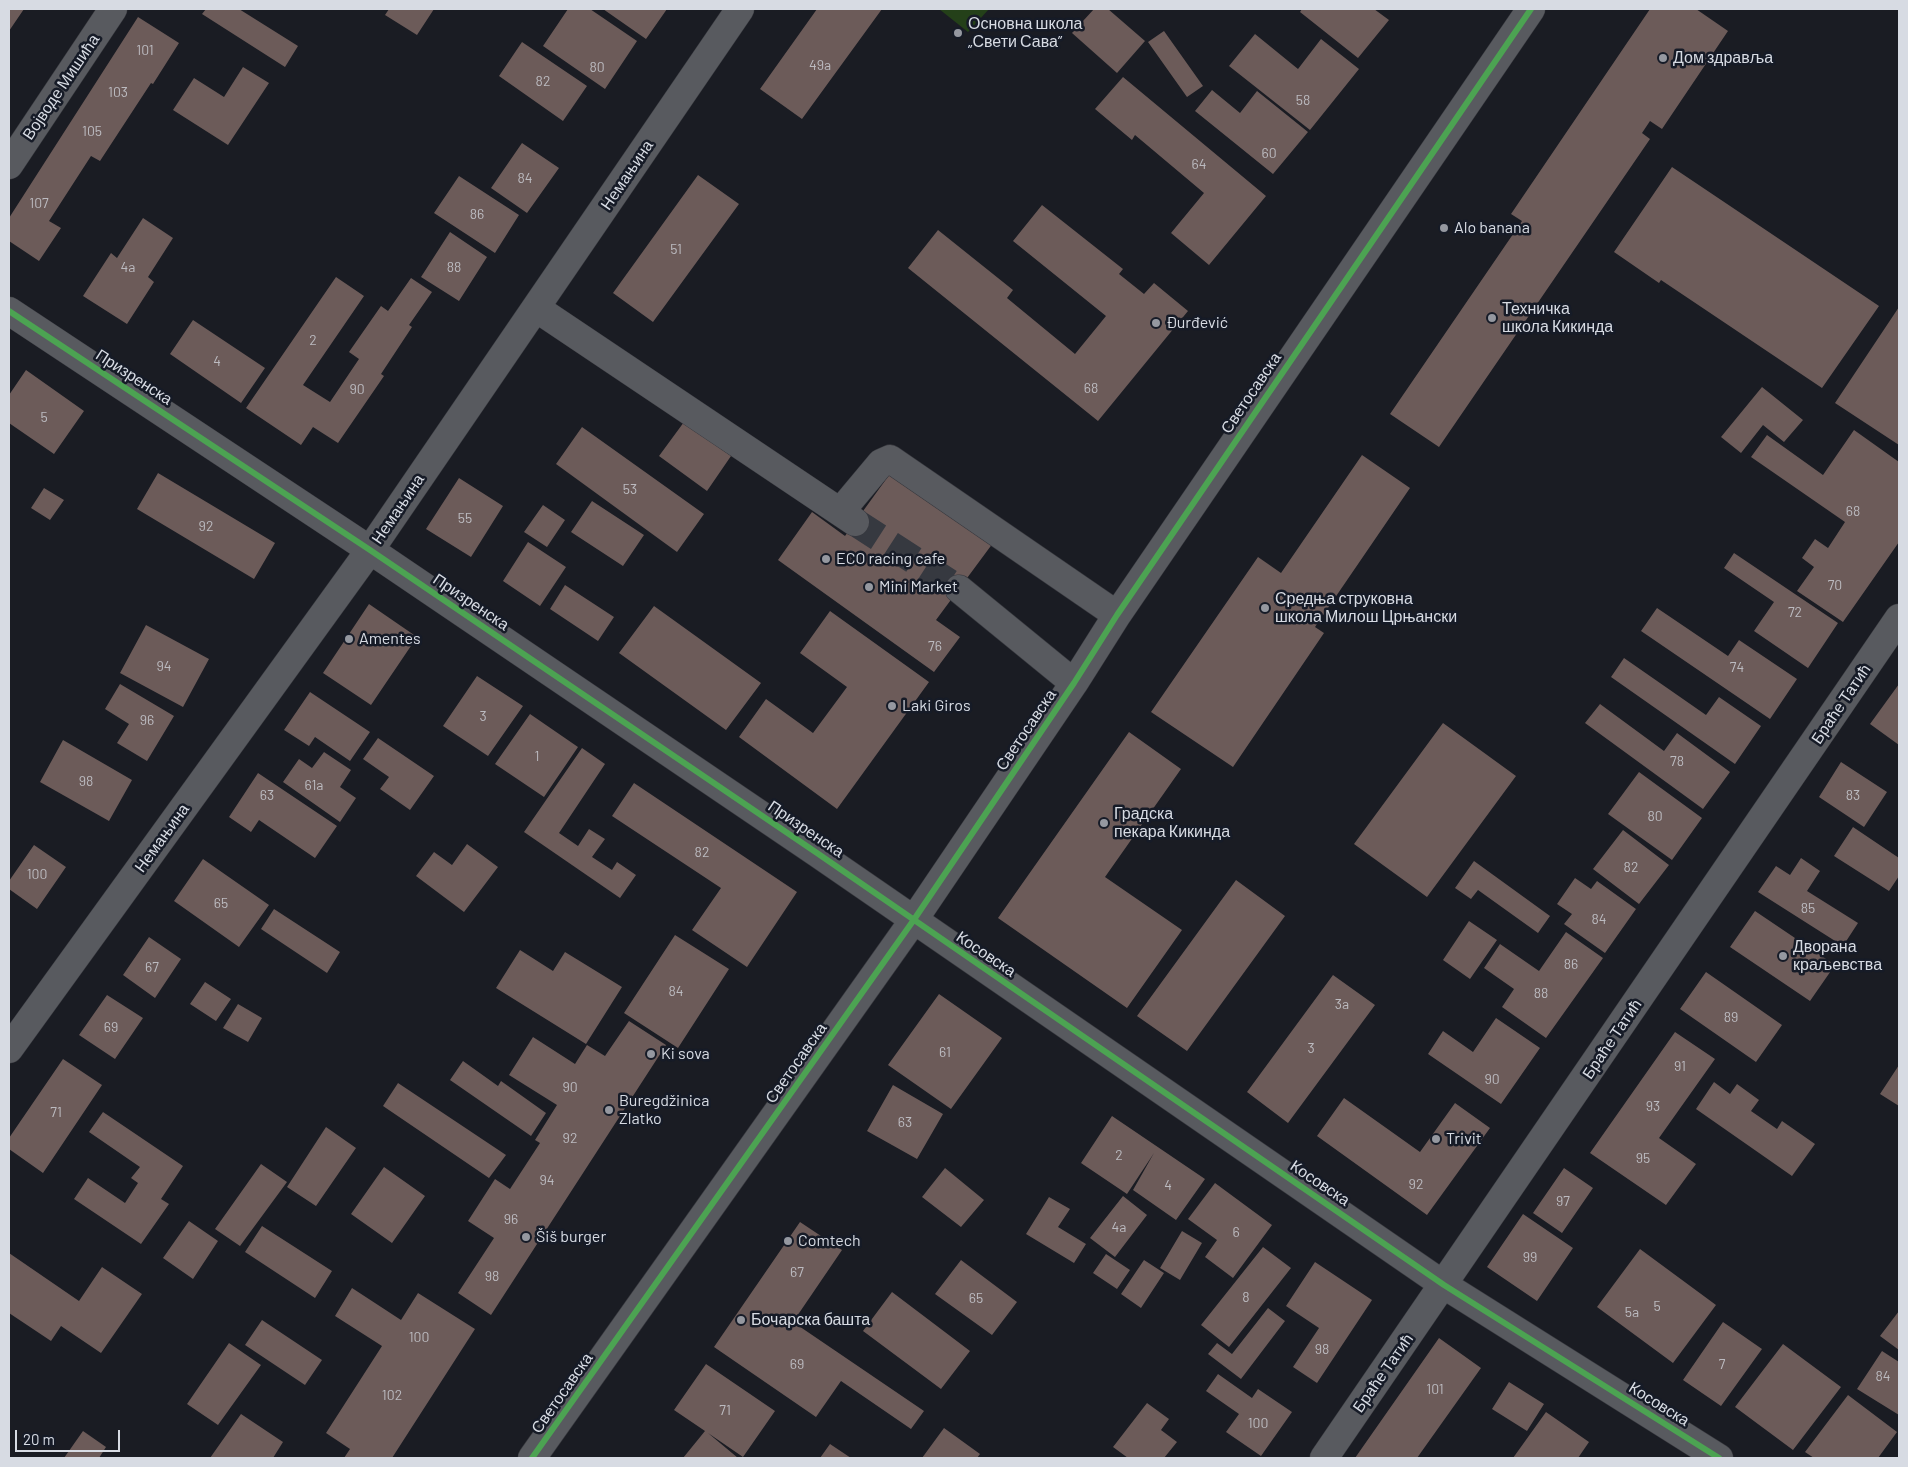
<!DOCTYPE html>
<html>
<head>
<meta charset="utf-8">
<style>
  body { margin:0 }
  #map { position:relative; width:1908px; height:1467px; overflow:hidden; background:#1a1c23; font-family:Barlow,sans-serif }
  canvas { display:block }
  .frame { position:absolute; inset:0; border:10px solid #d7dbe3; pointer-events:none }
  .scale { position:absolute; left:15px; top:1430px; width:105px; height:22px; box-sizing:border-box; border:2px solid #d7dbe3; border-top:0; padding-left:6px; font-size:15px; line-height:18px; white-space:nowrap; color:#d7dbe3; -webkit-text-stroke:4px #161b27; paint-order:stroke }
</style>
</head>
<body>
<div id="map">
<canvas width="1908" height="1467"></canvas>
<div class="frame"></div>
<div class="scale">20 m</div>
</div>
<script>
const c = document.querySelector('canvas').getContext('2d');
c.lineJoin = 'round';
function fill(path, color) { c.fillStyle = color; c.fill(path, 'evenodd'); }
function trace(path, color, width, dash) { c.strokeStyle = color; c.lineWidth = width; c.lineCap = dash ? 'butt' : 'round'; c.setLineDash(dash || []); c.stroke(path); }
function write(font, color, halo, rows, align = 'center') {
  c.font = font + ' Barlow,sans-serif'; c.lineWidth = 5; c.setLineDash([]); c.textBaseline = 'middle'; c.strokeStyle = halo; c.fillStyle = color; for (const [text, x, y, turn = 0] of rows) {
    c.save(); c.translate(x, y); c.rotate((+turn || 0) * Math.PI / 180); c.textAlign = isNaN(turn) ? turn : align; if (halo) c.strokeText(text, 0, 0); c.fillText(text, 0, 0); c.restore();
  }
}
fill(new Path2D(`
  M939 9H989L968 32Z`), '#244019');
fill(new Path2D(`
  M9 9H24L9 31Z
  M206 9H239L298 46 285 67 202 14Z
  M389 9H434L417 35 385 15Z
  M568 9H590L637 41 605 89 543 46Z
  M603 9H667L646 39Z
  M817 9H882L802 119 760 89Z
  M1094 9H1108L1145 41 1117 73 1072 33Z
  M1302 9H1374L1389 20 1358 58 1300 12Z
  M1650 9H1696L1728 31 1662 129 1650 121 1642 133 1650 139 1439 447 1390 414 1522 221 1511 214Z
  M138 17 179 43 153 84 151 83 100 161 91 156 49 221 61 228 39 261 9 241V218Z
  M1164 31 1203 86 1187 97 1148 42Z
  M1255 34 1298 69 1321 39 1359 69 1310 130 1229 66Z
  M522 42 587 86 563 121 499 76Z
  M243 67 269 83 228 145 173 110 194 78 224 97Z
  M1123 77 1266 196 1209 265 1171 233 1204 193 1135 135 1132 140 1095 109Z
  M1212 90 1240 113 1257 91 1308 132 1273 174 1195 111Z
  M522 143 559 168 527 213 491 188Z
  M1672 167 1879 306 1822 388 1661 280 1659 283 1614 252Z
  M698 175 739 204 653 322 613 293Z
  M459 176 519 215 495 253 434 213Z
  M1042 205 1123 269 1119 274 1144 294 1154 283 1188 311 1098 421 908 268 938 230 1013 290 1007 298 1075 354 1106 316 1013 241Z
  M143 218 173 238 148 277 154 282 127 324 83 296 111 253 117 258Z
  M450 232 487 257 459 301 421 277Z
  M336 277 364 296 303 385 330 402 359 359 349 352 381 306 388 311 411 278 432 292 409 325 412 327 381 374 384 376 338 443 313 427 301 445 246 408Z
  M1899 307V445L1835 403Z
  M193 320 265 368 241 403 170 354Z
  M26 370 84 411 54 454 9 423V395Z
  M1762 387 1803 420 1784 442 1763 425 1741 453 1721 437Z
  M684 422 731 456 707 491 659 456Z
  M582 427 704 514 677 552 556 464Z
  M1854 430 1899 462V542L1843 622 1797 591 1814 567 1802 558 1815 539 1828 548 1845 522 1751 457 1767 435 1823 475Z
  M1362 455 1410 488 1315 627 1324 633 1233 767 1151 712 1258 557 1281 573Z
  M892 471 993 543 936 620 960 637 934 672 778 560 812 512 845 536Z
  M158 473 275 543 254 579 137 509Z
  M459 478 503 506 471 557 426 529Z
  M44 488 64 500 50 520 31 508Z
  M592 501 644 535 623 566 571 532Z
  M543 505 565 520 547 547 524 532Z
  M528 542 566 567 540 606 503 581Z
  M1734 553 1838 623 1808 668 1754 631 1774 602 1724 568Z
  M565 585 614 617 598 641 550 609Z
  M369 604 417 637 371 705 323 673Z
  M654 606 761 683 726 730 619 653Z
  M1657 608 1728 656 1739 640 1797 679 1770 719 1641 631Z
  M830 611 929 682 837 809 739 737 766 699 813 733 847 687 800 653Z
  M146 625 209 659 183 707 120 673Z
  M1624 658 1706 715 1719 697 1761 726 1735 764 1611 677Z
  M477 676 523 706 488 756 443 726Z
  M120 684 174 716 147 761 117 743 129 724 105 709Z
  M1899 684V745L1870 724Z
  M310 692 370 732 350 761 315 737 309 746 284 730Z
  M1600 704 1664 751 1677 733 1730 772 1703 809 1585 723Z
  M530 714 578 747 544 797 495 764Z
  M1443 723 1516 776 1427 897 1354 844Z
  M1129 732 1181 769 1105 877 1182 930 1127 1008 998 918Z
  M378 738 434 776 410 810 380 789 389 777 363 759Z
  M63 740 132 780 109 821 40 782Z
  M582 748 605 764 559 833 578 846 589 829 605 839 592 857 612 870 617 862 636 875 620 898 524 832Z
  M324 752 351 770 340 787 356 798 340 822 283 782 299 759 312 768Z
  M1841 762 1887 792 1864 827 1819 797Z
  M1639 772 1702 818 1672 860 1608 814Z
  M258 773 337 826 315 858 259 820 251 832 229 817Z
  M634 783 797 892 747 967 692 930 721 888 612 816Z
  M1853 827 1899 858V876L1889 891 1834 856Z
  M1623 830 1669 865 1639 904 1593 869Z
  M467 844 498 867 464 912 416 876 434 852 452 865Z
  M34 845 66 867 37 909 9 889V881Z
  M1801 858 1820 871 1807 891 1858 923 1843 946 1758 892 1776 866 1790 875Z
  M203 859 269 905 239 947 174 901Z
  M1474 861 1550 916 1538 933 1478 890 1471 899 1455 888Z
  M1575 878 1591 889 1597 881 1636 909 1605 953 1564 924 1572 914 1557 904Z
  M1236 880 1285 916 1187 1051 1137 1016Z
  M274 909 340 952 327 973 261 929Z
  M1755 911 1835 965 1810 1001 1730 947Z
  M1469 921 1497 940 1470 979 1443 960Z
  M1566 932 1603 958 1546 1038 1502 1007 1514 989 1484 968 1500 944 1539 971Z
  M675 935 729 969 678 1048 624 1013Z
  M149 937 181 959 155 998 123 975Z
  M520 950 553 971 565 952 622 987 586 1044 496 988Z
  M1706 972 1782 1025 1756 1062 1680 1009Z
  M1333 975 1375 1005 1288 1123 1247 1092Z
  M205 982 231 999 216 1021 190 1004Z
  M939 994 1002 1038 951 1109 888 1065Z
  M107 995 143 1018 115 1059 79 1035Z
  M238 1004 262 1018 248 1042 223 1028Z
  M1496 1018 1540 1048 1501 1104 1428 1054 1443 1031 1473 1052Z
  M629 1021 666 1045 491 1315 458 1293 494 1238 468 1221 495 1179 510 1189 540 1143 535 1140 557 1105 509 1075 533 1037 575 1064 587 1045 605 1056Z
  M1675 1032 1715 1059 1659 1138 1696 1164 1666 1205 1590 1153Z
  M63 1059 102 1085 43 1173 9 1149V1138Z
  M463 1061 498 1086 501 1081 546 1113 531 1136 450 1080Z
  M1899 1065V1106L1880 1094Z
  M1714 1082 1730 1094 1737 1084 1759 1100 1751 1111 1777 1129 1782 1121 1815 1144 1792 1176 1696 1109Z
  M398 1083 506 1155 489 1178 383 1106Z
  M893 1085 943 1114 917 1159 867 1131Z
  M1344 1098 1420 1152 1455 1103 1490 1128 1427 1215 1317 1136Z
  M103 1112 183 1166 161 1199 169 1204 141 1244 74 1199 88 1178 125 1203 138 1183 131 1178 140 1167 89 1132Z
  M1112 1116 1205 1179 1176 1220 1133 1190 1154 1153 1127 1194 1081 1163Z
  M326 1127 356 1148 316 1206 287 1187Z
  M261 1164 287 1182 240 1246 215 1229Z
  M384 1167 425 1196 392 1243 351 1214Z
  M945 1168 984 1200 961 1227 922 1197Z
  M1564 1168 1593 1188 1562 1233 1533 1213Z
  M1215 1183 1272 1225 1233 1278 1205 1257 1217 1240 1188 1219Z
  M1123 1196 1147 1215 1115 1257 1090 1238Z
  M1049 1197 1070 1209 1058 1227 1086 1244 1074 1263 1026 1234Z
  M1523 1214 1573 1248 1537 1301 1487 1267Z
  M189 1221 218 1241 193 1279 163 1258Z
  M800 1222 842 1250 793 1322 924 1411 911 1429 841 1381 816 1417 714 1347Z
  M262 1226 332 1271 315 1298 245 1252Z
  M1182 1231 1202 1243 1180 1280 1160 1268Z
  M1263 1247 1291 1268 1229 1347 1201 1325Z
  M1640 1249 1716 1305 1673 1363 1597 1307Z
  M9 1253 79 1301 102 1267 142 1294 101 1353 61 1326 51 1341 9 1313Z
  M1106 1254 1130 1270 1117 1289 1093 1273Z
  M961 1260 1017 1302 992 1335 935 1294Z
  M1144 1260 1164 1273 1141 1308 1121 1294Z
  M1315 1262 1372 1300 1317 1383 1293 1367 1319 1328 1286 1306Z
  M352 1288 401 1320 418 1293 475 1329 392 1458H344L350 1449 326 1433 382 1346 335 1316Z
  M892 1292 970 1351 941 1389 863 1331Z
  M1268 1308 1285 1321 1241 1379 1208 1354 1217 1343 1232 1354Z
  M1899 1311V1350L1880 1336Z
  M262 1320 322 1360 305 1385 245 1345Z
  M1723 1322 1762 1349 1721 1406 1683 1380Z
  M1439 1338 1481 1368 1417 1458H1355Z
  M229 1343 261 1365 218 1425 187 1404Z
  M1783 1344 1841 1387 1793 1450 1735 1407Z
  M1882 1351 1899 1362V1415L1857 1389Z
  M706 1364 775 1411 743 1457 708 1433 738 1458H683L705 1431 674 1410Z
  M1218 1374 1252 1398 1258 1389 1292 1412 1261 1456 1226 1432 1239 1414 1206 1391Z
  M1509 1382 1544 1404 1527 1431 1492 1409Z
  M1848 1395 1897 1432 1878 1458H1814L1805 1452Z
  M1147 1403 1169 1419 1161 1430 1177 1442 1164 1458H1128L1113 1447Z
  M1546 1412 1589 1442 1578 1458H1513Z
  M241 1414 283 1442 273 1458H210Z
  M944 1428 980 1454 977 1458H922Z
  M83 1431 106 1447 99 1458H64Z
  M830 1444 851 1458H820Z`), '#6c5b59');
trace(new Path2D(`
  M855 522 959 589`), '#363940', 28, [28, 14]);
const minor = new Path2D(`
  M9 165 113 9
  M536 308 855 522
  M9 311 370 550 817 853 1444 1285 1719 1458
  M840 512 881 463 890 459 1117 615
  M959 589 1074 683
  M9 1049 370 550 740 9
  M532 1458 913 921 1074 683 1117 615 1531 9
  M1324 1458 1899 618`);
trace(minor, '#38393f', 29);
trace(minor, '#585a5f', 28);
trace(new Path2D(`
  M9 311 370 550 817 853 1444 1285 1719 1458
  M532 1458 913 921 1074 683 1117 615 1531 9`), '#4ca352', 6);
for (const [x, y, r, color] of [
  [958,33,5,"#9598a0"],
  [1663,58,5,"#9598a0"],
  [1444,228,5,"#9598a0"],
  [1492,318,5,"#9598a0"],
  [1156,323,5,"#9598a0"],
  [826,559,5,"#9598a0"],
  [869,587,5,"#9598a0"],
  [1265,608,5,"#9598a0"],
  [349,639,5,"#9598a0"],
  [892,706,5,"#9598a0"],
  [1104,823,5,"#9598a0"],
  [1783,956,5,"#9598a0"],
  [651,1054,5,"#9598a0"],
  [609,1110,5,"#9598a0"],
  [1436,1139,5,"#9598a0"],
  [526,1237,5,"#9598a0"],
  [788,1241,5,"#9598a0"],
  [741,1320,5,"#9598a0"]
]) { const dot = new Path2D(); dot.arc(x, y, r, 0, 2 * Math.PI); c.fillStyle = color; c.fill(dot); trace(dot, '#161b27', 2); }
write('14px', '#bcbbc0', null, [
  ["101",145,50],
  ["49a",820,65],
  ["80",597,67],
  ["82",543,81],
  ["103",118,92],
  ["58",1303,100],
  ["105",92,131],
  ["60",1269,153],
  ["64",1199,164],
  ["84",525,178],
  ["107",39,203],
  ["86",477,214],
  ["51",676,249],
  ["4a",128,267],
  ["88",454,267],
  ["2",313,340],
  ["4",217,361],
  ["68",1091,388],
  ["90",357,389],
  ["5",44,417],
  ["53",630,489],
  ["68",1853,511],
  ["55",465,518],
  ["92",206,526],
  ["70",1835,585],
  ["72",1795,612],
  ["76",935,646],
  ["94",164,666],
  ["74",1737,667],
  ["3",483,716],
  ["96",147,720],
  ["1",537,756],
  ["78",1677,761],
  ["98",86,781],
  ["61a",314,785],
  ["63",267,795],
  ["83",1853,795],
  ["80",1655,816],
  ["82",702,852],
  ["82",1631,867],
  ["100",37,874],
  ["65",221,903],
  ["85",1808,908],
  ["84",1599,919],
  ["86",1571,964],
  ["67",152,967],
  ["84",676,991],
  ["88",1541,993],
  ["3a",1342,1004],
  ["89",1731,1017],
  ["69",111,1027],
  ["3",1311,1048],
  ["61",945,1052],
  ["91",1680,1066],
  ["90",1492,1079],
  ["90",570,1087],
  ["93",1653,1106],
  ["71",56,1112],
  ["63",905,1122],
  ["92",570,1138],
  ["2",1119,1155],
  ["95",1643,1158],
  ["94",547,1180],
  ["92",1416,1184],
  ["4",1168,1185],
  ["97",1563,1201],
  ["96",511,1219],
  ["4a",1119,1227],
  ["6",1236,1232],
  ["99",1530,1257],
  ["67",797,1272],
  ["98",492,1276],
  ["8",1246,1297],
  ["65",976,1298],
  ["5",1657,1306],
  ["5a",1632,1312],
  ["100",419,1337],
  ["98",1322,1349],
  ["69",797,1364],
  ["7",1722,1364],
  ["84",1883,1376],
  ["101",1435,1389],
  ["102",392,1395],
  ["71",725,1410],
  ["100",1258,1423]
]);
write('16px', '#d7dbe3', '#161b27', [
  ["Основна школа",968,24],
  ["„Свети Сава”",968,42],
  ["Дом здравља",1673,58],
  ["Alo banana",1454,228],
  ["Техничка",1502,309],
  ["школа Кикинда",1502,327],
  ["Đurđević",1166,323],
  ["ECO racing cafe",836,559],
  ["Mini Market",879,587],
  ["Средња струковна",1275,599],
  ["школа Милош Црњански",1275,617],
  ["Amentes",359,639],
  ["Laki Giros",902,706],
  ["Градска",1114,814],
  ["пекара Кикинда",1114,832],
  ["Дворана",1793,947],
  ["краљевства",1793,965],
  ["Ki sova",661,1054],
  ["Buregdžinica",619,1101],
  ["Zlatko",619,1119],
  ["Trivit",1446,1139],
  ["Šiš burger",536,1237],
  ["Comtech",798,1241],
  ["Бочарска башта",751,1320]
], 'left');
write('16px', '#d7dbe3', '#161b27', [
  ["Војводе Мишића",61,87,-56],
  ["Немањина",627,175,-56],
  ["Призренска",134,377,33],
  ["Светосавска",1251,393,-56],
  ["Немањина",398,509,-56],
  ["Призренска",471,602,34],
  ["Браће Татић",1841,704,-56],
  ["Светосавска",1026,730,-56],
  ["Призренска",806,829,34],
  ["Немањина",162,838,-54],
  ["Косовска",986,954,34],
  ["Браће Татић",1612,1039,-56],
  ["Светосавска",796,1063,-55],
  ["Косовска",1320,1183,34],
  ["Браће Татић",1383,1373,-55],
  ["Светосавска",562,1393,-55],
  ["Косовска",1659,1404,32]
]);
</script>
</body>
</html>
